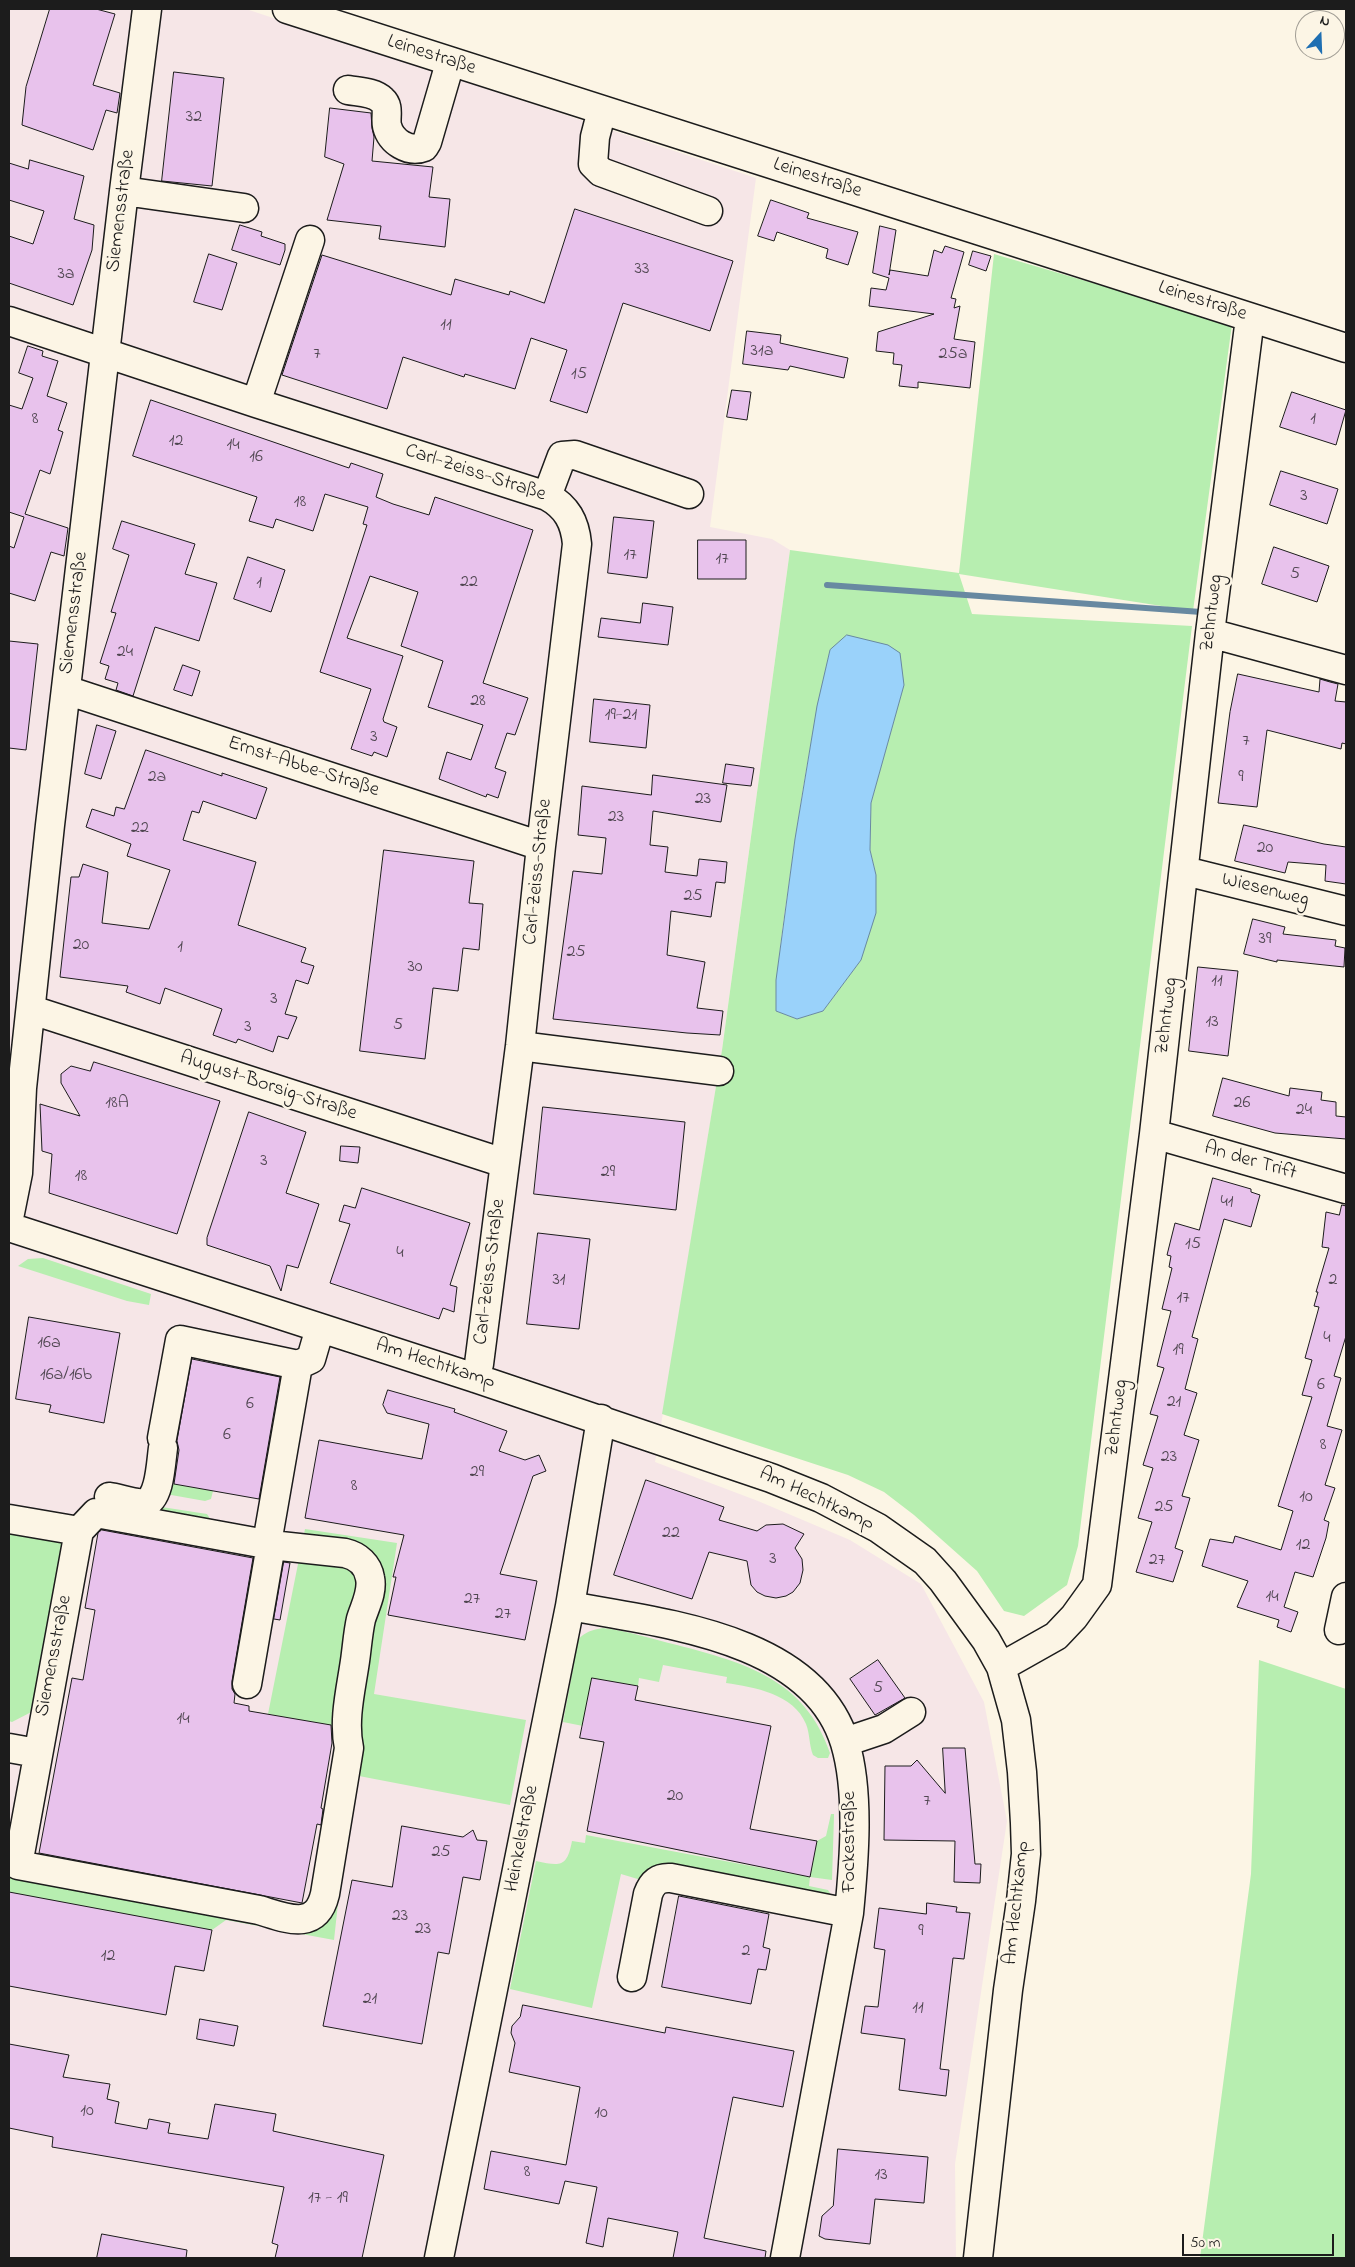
<!DOCTYPE html>
<html>
<head>
<meta charset="utf-8">
<style>
  body { margin:0 }
  #map { position:relative; width:1355px; height:2267px; overflow:hidden; background:#fcf5e5; font-family:"Indie Flower",sans-serif }
  canvas { display:block }
  .frame { position:absolute; inset:0; border:10px solid #1c1c1c; pointer-events:none }
  .north { position:absolute; left:1295px; top:10px; width:50px; height:50px; box-sizing:border-box; background:#fcf5e5; border:1px solid #a29e95; border-radius:50%; rotate:20deg; font-size:14px; font-weight:700; line-height:20px; text-align:center; color:#1c1c1c }
  .north::after { content:''; display:block; margin:auto; width:18px; height:22px; background:#1f6fb2; clip-path:polygon(50% 0,100% 100%,50% 72%,0 100%) }
  .scale { position:absolute; left:1182px; top:2234px; width:152px; height:22px; box-sizing:border-box; border:2px solid #1c1c1c; border-top:0; padding-left:6px; font-size:15px; line-height:18px; white-space:nowrap; color:#1c1c1c; -webkit-text-stroke:4px #fcf5e5; paint-order:stroke }
</style>
</head>
<body>
<div id="map">
<canvas width="1355" height="2267"></canvas>
<div class="frame"></div>
<div class="north">N</div>
<div class="scale">50 m</div>
</div>
<script>
const c = document.querySelector('canvas').getContext('2d');
c.lineJoin = 'round';
function fill(path, color) { c.fillStyle = color; c.fill(path, 'evenodd'); }
function trace(path, color, width, dash) { c.strokeStyle = color; c.lineWidth = width; c.lineCap = dash ? 'butt' : 'round'; c.setLineDash(dash || []); c.stroke(path); }
function write(font, color, halo, rows, align = 'center') {
  c.font = font + ' "Indie Flower",sans-serif'; c.lineWidth = 5; c.setLineDash([]); c.textBaseline = 'middle'; c.strokeStyle = halo; c.fillStyle = color; for (const [text, x, y, turn = 0] of rows) {
    c.save(); c.translate(x, y); c.rotate((+turn || 0) * Math.PI / 180); c.textAlign = isNaN(turn) ? turn : align; if (halo) c.strokeText(text, 0, 0); c.fillText(text, 0, 0); c.restore();
  }
}
fill(new Path2D(`
  M9 9H246L756 178 710 527 772 539 790 550 722 1050 655 1462 758 1501 850 1540 921 1584 984 1702 1007 1821 955 2164 956 2258H9Z`), '#f6e6e7');
fill(new Path2D(`
  M994 254 1232 324 1193 611 959 574 972 614 1192 626 1078 1546 1067 1585 1024 1616 1004 1611 977 1571 914 1515 884 1492 848 1475 662 1414 722 1050 790 550 959 573ZM830 650 904 684 871 803 870 850 876 875 861 960 823 1011 797 1019 776 1011C776 968 783 925 789 882 800 804 812 727 830 650Z
  M43 1258 151 1294 149 1305 127 1301 18 1266 28 1259Z
  M167 1483 213 1491 211 1499 205 1501 160 1493Z
  M149 1505 207 1514 213 1523 135 1514Z
  M305 1529 397 1543 374 1694 526 1720 510 1805 359 1776 342 1867 334 1940 226 1920 212 1930 9 1893V1873L273 1921 334 1899 336 1726 268 1714Z
  M9 1531 60 1541 64 1546 43 1706 12 1722 9 1721Z
  M603 1628C628 1631 652 1639 677 1645 745 1663 805 1679 830 1753L828 1758H818L813 1755C809 1745 810 1734 806 1724 794 1694 754 1687 726 1683L727 1677 663 1665 659 1682 639 1678 638 1686 592 1678 583 1726 563 1722 574 1663 567 1661C574 1641 581 1631 603 1628Z
  M1259 1660 1346 1689V2258H1200L1251 1874Z
  M831 1814H834V1816L832 1880 810 1877 809 1886 828 1890 833 1898 655 1865 641 1880 621 1874 592 2008 510 1989 536 1861C560 1866 567 1868 572 1841L585 1843 586 1835 810 1877 817 1841 826 1836Z`), '#b7eeb0');
const water = new Path2D(`
  M847 635 888 645 900 653 904 685 871 803 870 850 876 875V913L861 960 823 1011 797 1019 776 1011V980L795 839 817 706 830 650Z`);
fill(water, '#9ad2fa');
trace(water, '#6889a1', 1);
trace(new Path2D(`
  M827 585 1201 612`), '#6889a1', 6);
const building = new Path2D(`
  M50 9H96L115 14 93 85 120 93 117 113 106 110 93 150 22 125 26 87Z
  M174 72 224 78 212 186 162 181Z
  M330 108 371 113 372 128 374 137 372 161 433 167 429 197 450 199 445 247 379 239 381 226 327 220 344 164 325 157Z
  M30 160 84 176 74 219 94 225 92 250 73 305 9 283V236L33 244 44 211 9 200V163L28 169Z
  M771 200 809 213 807 218 858 232 848 265 826 258 828 249 777 232 774 241 758 236Z
  M575 209 733 261 710 331 623 303 587 413 550 401 567 350 531 338 515 389 465 374 464 377 403 357 387 409 282 375 322 255 451 295 455 279 509 295 510 291 544 303Z
  M240 225 262 232 261 236 285 244V250L280 265 232 250Z
  M880 226 896 230 889 275 890 270 928 276 934 250 942 253 945 246 964 252 951 298 956 299 954 308 960 306 954 339 975 342 970 388 918 382V388L899 386 902 365 893 364 894 353 876 351 878 332 934 314 869 306 871 288 886 290 889 278 873 273Z
  M973 251 991 256 986 271 969 265Z
  M209 254 237 263 222 310 194 302Z
  M747 331 781 335 780 343 848 358 844 378 790 366 788 370 743 364Z
  M28 346 43 351 42 356 58 361 47 396 67 403 58 430 63 432 50 474 40 470 25 514 68 528 64 556 51 552 35 601 9 593V546L14 548 24 517 9 512V405L22 409 33 378 19 373Z
  M732 390 751 392 747 420 727 417Z
  M1292 392 1346 410 1336 445 1280 427Z
  M151 400 349 468 351 463 383 474 376 497 393 504 429 515 435 497 533 530 483 683 528 698 515 735 507 733 495 768 506 772 498 798 487 794 486 797 439 779 447 752 471 760 483 725 428 707 443 661 401 646 418 592 370 576 347 638 403 656 383 719 384 722 397 727 387 757 374 752 372 756 351 749 371 689 320 672 367 525 363 524 368 507 325 494 313 531 276 519 273 528 249 521 257 497 133 456Z
  M1281 471 1338 489 1327 524 1270 505Z
  M614 517 654 521 647 578 608 573Z
  M122 521 195 544 185 574 217 583 199 641 155 627 133 696 116 690 118 683 105 679 109 666 100 663 116 613 111 612 129 555 113 549Z
  M698 540H746V579H698Z
  M1274 547 1329 566 1317 602 1262 584Z
  M248 557 285 570 271 612 234 599Z
  M643 603 673 607 668 645 598 637 601 618 640 623Z
  M9 641 38 644 26 750 9 748Z
  M183 665 200 671 192 696 174 690Z
  M1238 674 1319 692 1320 679 1330 682 1338 684 1335 701 1346 702V744L1342 743 1341 749 1267 730 1257 807 1218 803 1230 712Z
  M594 699 650 705 646 748 590 742Z
  M97 725 116 731 101 779 85 774Z
  M146 750 222 776V773L267 788 256 819 203 801 199 813 192 811 183 840 256 862 238 925 306 948 301 962 314 966 308 984 296 980 285 1014 297 1017 288 1039 278 1036 273 1052 238 1039 236 1043 213 1035 222 1009 165 988 160 1004 126 992 128 986 60 977 71 877H79L83 864 108 872 102 923 149 929 170 870 127 856 131 844 86 827 92 809 114 816 116 807 124 809Z
  M726 764 754 768 751 786 723 783Z
  M653 775 727 785 721 822 653 811 650 845 668 847 665 872 697 876 699 859 727 862 725 883 716 882 711 917 671 911 667 955 705 962 697 1008 723 1011 720 1035 687 1033 553 1019 573 871 602 874 606 838 578 835 582 786 651 795Z
  M1244 825 1324 844 1346 847V884L1325 881 1326 865 1288 862 1285 873 1235 861Z
  M384 850 474 861 469 903 483 904 479 950 463 948 458 991 433 988 425 1059 360 1051Z
  M1253 919 1285 927 1283 934 1336 940 1335 946 1345 948 1344 967 1277 960V962L1244 954Z
  M1198 967 1238 971 1228 1056 1189 1051Z
  M94 1062 220 1101 177 1234 49 1193 52 1154 42 1151 40 1104 80 1116 61 1083V1074L71 1066 90 1071Z
  M1223 1078 1289 1096 1290 1088 1322 1092 1321 1100 1336 1102V1116L1346 1117V1139L1275 1133 1213 1116Z
  M543 1107 685 1122 676 1210 534 1194Z
  M249 1112 306 1132 286 1193 319 1204 298 1268 287 1265 281 1291 270 1266 207 1245V1238Z
  M341 1146 360 1147 358 1163 340 1161Z
  M1213 1178 1251 1189V1192L1260 1195 1251 1227 1224 1219 1192 1337 1198 1339 1185 1389 1197 1393 1184 1435 1199 1440 1182 1496 1190 1498 1175 1548 1183 1551 1173 1582 1136 1572 1152 1522 1138 1518 1153 1468 1143 1465 1158 1416 1150 1414 1164 1368 1157 1366 1171 1311 1162 1309 1172 1268 1169 1267 1171 1256 1167 1255 1175 1223 1199 1230Z
  M362 1188 470 1223 450 1285 457 1287 454 1312 443 1308 439 1319 330 1283 350 1224 339 1221 344 1205 355 1208Z
  M1342 1205 1346 1206V1336L1334 1376 1341 1378 1327 1426 1342 1430 1325 1485 1335 1488 1324 1520 1329 1522 1326 1538 1313 1577 1295 1572 1284 1607 1298 1612 1291 1632 1277 1627 1279 1620 1237 1607 1248 1581 1202 1566 1210 1539 1233 1543 1235 1536 1281 1550 1293 1511 1278 1506 1312 1397 1302 1395 1312 1360 1305 1358 1319 1307 1314 1306 1318 1292H1316L1329 1248 1322 1247 1326 1212 1339 1215Z
  M538 1233 590 1239 579 1329 527 1324Z
  M29 1317 120 1333 104 1423 49 1412 51 1405 16 1399Z
  M192 1359 280 1377 259 1499 174 1484 179 1450 177 1441Z
  M388 1390 455 1409 454 1412 507 1431 499 1451 525 1460 539 1455 546 1471 533 1476 500 1574 537 1581 525 1640 388 1615 396 1577H393L404 1535 305 1518 319 1440 422 1459 429 1424 387 1413 383 1405Z
  M646 1480 724 1507 719 1520 757 1531 766 1525 783 1524 804 1534 795 1548 802 1559 803 1570 800 1583 793 1592 786 1596 776 1598 765 1596 757 1592 751 1585 747 1561 709 1552 692 1599 614 1575Z
  M102 1530 253 1558 232 1681V1689L235 1694 234 1703 249 1706V1711L331 1725 332 1743 321 1808 323 1809 321 1825 317 1824 302 1903 39 1853 72 1678 83 1680 95 1610 85 1608 98 1533Z
  M284 1562 290 1563 280 1620 274 1619Z
  M878 1660 905 1698 875 1715 850 1679Z
  M592 1678 638 1686 635 1700 771 1726 750 1829 817 1841 810 1877 587 1831 604 1742 580 1738Z
  M943 1748H965L975 1864H981L980 1883 954 1882 955 1841 884 1840 885 1766H911L917 1760 945 1793Z
  M402 1826 463 1837 473 1830 477 1840 487 1841 480 1880 463 1877 449 1954 438 1952 422 2044 323 2026 352 1880 392 1887Z
  M9 1892 212 1930 204 1971 175 1966 166 2015 9 1986Z
  M679 1896 769 1914 763 1947 770 1949 766 1970 758 1969 751 2004 662 1987Z
  M927 1903 957 1907 956 1912 970 1913 964 1959 953 1958 940 2069 949 2070 946 2096 899 2090 905 2039 861 2033 865 2006 878 2007 885 1950 874 1948 879 1908 926 1914Z
  M523 2005 665 2033 666 2027 794 2051 783 2107 733 2097 704 2238 766 2251 765 2258H673L678 2232 608 2218 603 2247 586 2243 597 2187 565 2181 559 2204 484 2189 491 2151 566 2165 580 2087 509 2072 515 2043 511 2033 512 2026 520 2017Z
  M200 2019 238 2026 234 2046 197 2039Z
  M9 2044 69 2055 63 2077 110 2084 107 2099 119 2102 115 2123 147 2129 149 2119 170 2123 168 2133 208 2139 215 2104 276 2114 273 2131 384 2155 362 2258H275L278 2245 272 2243 284 2187 52 2147 53 2137 9 2128Z
  M838 2149 928 2157 924 2203 875 2199 870 2244 825 2239 819 2236 822 2216 833 2206Z
  M102 2234 187 2250 186 2258H97Z`);
fill(building, '#e8c2ec');
trace(building, '#1c1c1c', 1);
const minor = new Path2D(`
  M287 9 1346 348
  M348 90C358 92 374 92 382 100 390 107 385 117 387 126 391 142 409 153 424 147L427 142 450 63
  M602 110 595 137 593 164 601 172 708 211
  M124 191 244 208
  M9 321 256 403 547 496C567 507 575 522 577 544L541 846 520 1046 479 1364 475 1378
  M256 403 310 240
  M547 496 562 456 575 455 689 494
  M1210 633 1346 670
  M66 690 541 846
  M1185 871 1346 911
  M32 1010 504 1163
  M520 1046 719 1071
  M1154 1134 1346 1189
  M9 1218 18 1173 22 1088 50 825 124 191 147 9
  M9 1227 475 1378 771 1478 821 1498 878 1528 925 1561 943 1581 986 1640 1001 1667 1016 1720 1022 1772 1025 1823 1026 1854 1021 1901 1008 1990 978 2258
  M162 1438 180 1340 298 1365 311 1359 320 1328
  M109 1497C119 1498 135 1505 145 1503 160 1499 161 1461 163 1448
  M9 1519 79 1531 96 1513 271 1545 345 1553C358 1556 368 1565 370 1578 373 1592 365 1606 361 1619 358 1632 357 1647 355 1661 351 1689 343 1720 349 1748L325 1894C316 1932 286 1918 259 1910L18 1865 79 1531
  M267 1543 298 1365
  M570 1606C661 1623 813 1637 845 1743 860 1793 854 1862 849 1913L785 2258
  M1339 1630 1346 1597
  M1001 1667 1056 1636 1074 1617 1097 1585 1154 1134 1210 633 1250 318
  M247 1684 271 1545
  M845 1742 884 1729 911 1712
  M9 1748 37 1753
  M632 1977 648 1894C652 1883 658 1877 671 1878L849 1913
  M439 2258 570 1606 601 1419`);
trace(minor, '#1c1c1c', 31);
trace(minor, '#fcf5e5', 28);
write('18px', '#4f4650', null, [
  ["32",194,118],
  ["33",642,270],
  ["3a",66,275],
  ["11",446,326],
  ["31a",762,352],
  ["7",317,355],
  ["25a",953,355],
  ["15",579,375],
  ["8",35,420],
  ["1",1313,420],
  ["12",176,442],
  ["14",233,446],
  ["16",256,458],
  ["3",1304,497],
  ["18",300,503],
  ["17",630,556],
  ["17",722,560],
  ["5",1295,575],
  ["22",469,583],
  ["1",259,584],
  ["24",125,653],
  ["28",478,702],
  ["19-21",621,716],
  ["3",374,738],
  ["7",1246,742],
  ["2a",157,778],
  ["9",1241,778],
  ["23",703,800],
  ["23",616,818],
  ["22",140,829],
  ["20",1265,849],
  ["25",693,897],
  ["39",1265,940],
  ["20",81,946],
  ["1",180,948],
  ["25",576,953],
  ["30",415,968],
  ["11",1217,982],
  ["3",274,1000],
  ["13",1212,1023],
  ["5",398,1026],
  ["3",248,1028],
  ["18A",117,1104],
  ["26",1242,1104],
  ["24",1304,1111],
  ["3",264,1162],
  ["29",608,1173],
  ["18",81,1177],
  ["41",1227,1203],
  ["15",1193,1245],
  ["4",400,1254],
  ["31",559,1281],
  ["2",1333,1281],
  ["17",1183,1299],
  ["4",1327,1339],
  ["16a",49,1344],
  ["19",1178,1351],
  ["16a/16b",66,1376],
  ["6",1321,1386],
  ["21",1174,1403],
  ["6",250,1405],
  ["6",227,1436],
  ["8",1323,1446],
  ["23",1169,1458],
  ["29",477,1473],
  ["8",354,1487],
  ["10",1306,1498],
  ["25",1164,1508],
  ["22",671,1534],
  ["12",1303,1546],
  ["3",773,1560],
  ["27",1157,1561],
  ["14",1272,1598],
  ["27",472,1600],
  ["27",503,1615],
  ["5",878,1689],
  ["14",183,1720],
  ["20",675,1797],
  ["7",927,1802],
  ["25",441,1853],
  ["23",400,1917],
  ["23",423,1930],
  ["9",921,1932],
  ["2",746,1952],
  ["12",108,1957],
  ["21",370,2000],
  ["11",918,2009],
  ["10",87,2112],
  ["10",601,2114],
  ["8",527,2173],
  ["13",881,2176],
  ["17 - 19",328,2199]
]);
write('20px', '#1c1c1c', '#fcf5e5', [
  ["Leinestraße",431,56,18],
  ["Leinestraße",817,179,18],
  ["Siemensstraße",122,211,-83],
  ["Leinestraße",1202,302,18],
  ["Carl-Zeiss-Straße",475,474,18],
  ["Siemensstraße",75,613,-83],
  ["Zehntweg",1213,613,-83],
  ["Ernst-Abbe-Straße",303,768,18],
  ["Carl-Zeiss-Straße",539,872,-84],
  ["Wiesenweg",1265,891,14],
  ["Zehntweg",1168,1016,-83],
  ["August-Borsig-Straße",268,1087,18],
  ["An der Trift",1250,1162,16],
  ["Carl-Zeiss-Straße",491,1272,-83],
  ["Am Hechtkamp",435,1365,18],
  ["Zehntweg",1118,1418,-83],
  ["Am Hechtkamp",816,1500,25],
  ["Siemensstraße",55,1656,-79],
  ["Heinkelstraße",523,1839,-79],
  ["Fockestraße",851,1842,-90],
  ["Am Hechtkamp",1018,1903,-84]
]);
</script>
</body>
</html>
